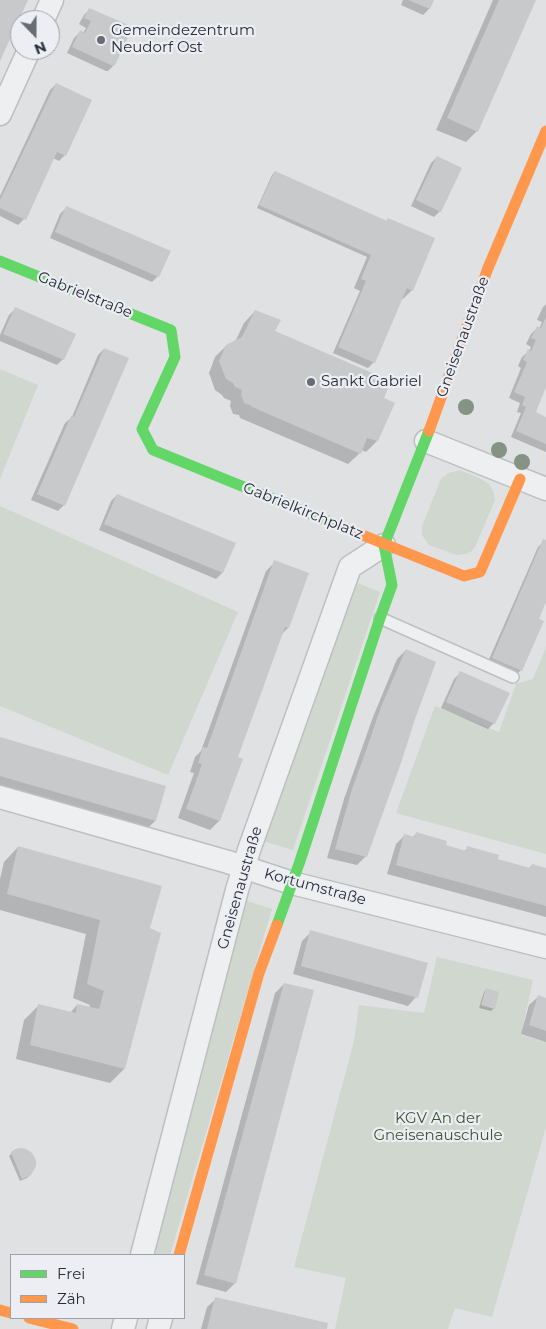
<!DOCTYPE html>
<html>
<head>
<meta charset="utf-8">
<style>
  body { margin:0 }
  #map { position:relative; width:546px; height:1329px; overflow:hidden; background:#dfe1e3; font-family:Montserrat,sans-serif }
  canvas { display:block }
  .legend { position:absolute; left:10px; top:1254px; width:175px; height:65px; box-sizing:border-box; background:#eceef3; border:1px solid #9ea1a9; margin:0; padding:6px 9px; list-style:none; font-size:15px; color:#282d3a }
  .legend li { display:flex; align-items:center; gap:10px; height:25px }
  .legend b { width:25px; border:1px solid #9ea1a9 }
  .north { position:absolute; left:10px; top:10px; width:50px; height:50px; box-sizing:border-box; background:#eceef3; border:1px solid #9ea1a9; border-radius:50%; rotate:158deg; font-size:14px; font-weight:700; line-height:20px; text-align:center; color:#282d3a }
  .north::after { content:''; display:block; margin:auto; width:18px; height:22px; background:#686c75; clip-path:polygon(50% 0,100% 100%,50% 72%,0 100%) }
</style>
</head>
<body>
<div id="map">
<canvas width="546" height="1329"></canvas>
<ul class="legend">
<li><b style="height:6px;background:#63d668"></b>Frei</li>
<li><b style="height:6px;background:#ff974d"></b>Zäh</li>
</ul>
<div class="north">N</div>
</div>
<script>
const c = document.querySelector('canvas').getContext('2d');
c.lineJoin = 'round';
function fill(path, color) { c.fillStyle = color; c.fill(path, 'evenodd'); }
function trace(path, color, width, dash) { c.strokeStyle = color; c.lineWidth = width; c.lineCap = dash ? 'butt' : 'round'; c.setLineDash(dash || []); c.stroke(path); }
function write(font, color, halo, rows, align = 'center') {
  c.font = font + ' Montserrat,sans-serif'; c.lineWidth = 4.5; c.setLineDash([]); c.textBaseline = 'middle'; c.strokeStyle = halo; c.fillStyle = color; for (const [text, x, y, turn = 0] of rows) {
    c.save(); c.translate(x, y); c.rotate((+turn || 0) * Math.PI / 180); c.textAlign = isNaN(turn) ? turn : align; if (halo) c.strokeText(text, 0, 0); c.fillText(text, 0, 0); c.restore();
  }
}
fill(new Path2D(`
  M0 369 38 385 0 479Z
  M460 470 481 479 489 484 493 491 495 500 476 545 472 551 465 554 457 555 429 545 422 535V526L441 479 449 473Z
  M0 506 238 612 168 775 0 706Z
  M355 582 380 592 293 850 263 841Z
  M546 647V854L396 813 435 706 499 732 516 684 533 679Z
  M244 900 272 909 170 1255H151Z
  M437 957 533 980 521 1035 546 1042V1127L492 1317 455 1308 448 1329H335L346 1278 294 1267 354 1041 359 1005 424 1013Z`), '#cfd7cf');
fill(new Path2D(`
  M403 0H433L429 9 423 15 401 5Z
  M493 0H534L477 131 466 142 436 130Z
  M90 9 114 65 108 71H106L67 53 74 38 80 32 83 33 86 28 79 24 84 15Z
  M56 84 65 155 59 161 53 158 24 219 18 225 0 216V196L50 90Z
  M437 157 440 211 434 217 411 206 431 163Z
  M275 172 386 222 388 219 412 290 403 299 401 298 374 362 368 368 333 353 360 291 354 288 367 257 257 208 272 175Z
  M66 208 158 276 152 282 50 238 60 214Z
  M546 304V385L534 413 546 418V452L511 437 521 413 517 412 520 403 509 398 521 368 518 366 522 357 529 351 531 347 526 344 531 334 537 328 539 329 542 322 537 320 543 307Z
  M15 309 63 359 57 365 0 341V335L9 315Z
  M255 311 377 441 366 452 361 450 360 453 348 464 240 418 239 415 233 414 230 406 231 401 224 398 222 395 215 390 209 373 215 357 226 346 235 342 244 323Z
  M104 349 64 505 58 511 31 500 65 423 72 417 98 355Z
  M117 495 234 544 222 573 216 579 99 530 111 501Z
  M544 541H546V602L545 601 521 670 515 676 487 664 538 547Z
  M275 562 288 628 280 636 236 758 241 760 219 821 210 830 178 818 194 773 190 772 195 757 201 751 266 571Z
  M406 650 366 856 357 865 327 858 344 799 373 717 397 659Z
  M460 673 494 723 488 729 441 708 454 679Z
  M0 739 165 787 155 821 146 830 0 787Z
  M416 834 445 846 464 851 468 848 496 860 528 869 532 865 546 869V917L387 874 396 844 405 835 413 837Z
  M18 847 148 929 160 934 124 1069 110 1083 16 1059 24 1020 39 1005 70 1013 77 1005 89 1008 90 1005 73 998 86 934 0 910V879L4 862Z
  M311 932 416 997 408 1006 293 974 302 941Z
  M284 984 235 1283 226 1292 196 1284 275 993Z
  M486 990 494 1008 491 1011 479 1008 484 992Z
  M538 997 546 999V1042L521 1034 529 1005Z
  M12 1153 30 1175 27 1178 20 1181 9 1156Z
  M216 1299 325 1329H201L207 1307Z`), '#0003');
fill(new Path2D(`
  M0 0H28L0 61Z
  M408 0H434L430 9Z
  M499 0H536L478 132 447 118Z
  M89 8 131 26 130 28 132 29 115 65H113V66L72 47 80 30 85 33 91 21 84 18Z
  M56 83 92 100 66 156 57 152 26 220 0 208V200Z
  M437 156 462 168 441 212 416 200Z
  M275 171 387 221 388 218 435 238 413 291 407 288 375 363 338 347 366 281 361 279 371 255 259 205Z
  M66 206 171 251 159 277 55 232Z
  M15 307 76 334 64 360 3 334Z
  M255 310 281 320 275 331 391 381 384 398 395 403 378 441 367 438 361 454 252 407 250 405 244 403 241 394 242 390 235 387 233 383 226 379 219 361 226 345 242 337Z
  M546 317V387L536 412 546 417V444L516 431 526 407 522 405 525 397 514 392 527 362 523 360 528 349 531 351 536 340 531 338 537 326 541 328Z
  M104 348 129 358 65 506 37 494 71 416 74 417Z
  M117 494 236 543 223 573 104 524Z
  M543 539 546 540V602L539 619 544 621 522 671 492 658Z
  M274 560 309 573 289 628 285 627 238 757 243 759 220 821 186 809 202 764 198 763 203 747 207 748Z
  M406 649 436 662 415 719 402 760 367 857 335 849 352 789 367 748 381 707Z
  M460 671 510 693 495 724 446 702Z
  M0 737 166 786 156 821 0 776Z
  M416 832 447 841 446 845 466 851 467 846 499 855 498 859 530 868 532 864 546 868V906L396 865 404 834 415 837Z
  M18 846 162 886 150 928 161 933 125 1069 30 1045 38 1004 76 1013 77 1004 99 1009 104 991 87 984 100 920 7 894Z
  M310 930 428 963 418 998 301 966Z
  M284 983 314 990 236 1284 204 1275Z
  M486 988 499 992 495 1009 481 1005Z
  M538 995 546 998V1031L529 1025Z
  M21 1148 26 1149 31 1152 34 1156 36 1161V1166L31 1175 22 1179 11 1152 15 1149Z
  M215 1297 328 1323 327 1329H207Z`), '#c7c9cb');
const lane = new Path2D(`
  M380 618 513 677`);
const street = new Path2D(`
  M43 20 52 0
  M0 114 29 50
  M426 441 546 489
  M0 797 228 862 292 883 546 947
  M142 1255 237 890 249 850 350 567 384 545
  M123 1329 126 1318
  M158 1329 161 1318`);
trace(lane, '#bdbfc1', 14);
trace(street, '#bdbfc1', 25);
trace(lane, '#eeeff0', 11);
trace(street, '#eeeff0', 22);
trace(new Path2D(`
  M0 261 171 330 175 357 142 429 153 450 340 526
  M277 925 299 864 380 618 392 585 384 545 429 431`), '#63d668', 11);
trace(new Path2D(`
  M429 431 488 268 546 131
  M340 526 464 576 480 572 520 479
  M179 1255 259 973 277 925
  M0 1310 11 1313
  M29 1318 73 1329`), '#ff974d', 11);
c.fillStyle = '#859384';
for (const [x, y] of [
  [466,407],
  [499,450],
  [522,462]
]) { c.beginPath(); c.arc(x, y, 8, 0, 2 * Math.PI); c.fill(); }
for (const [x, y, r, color] of [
  [101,40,5,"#686c75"],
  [311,382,5,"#686c75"]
]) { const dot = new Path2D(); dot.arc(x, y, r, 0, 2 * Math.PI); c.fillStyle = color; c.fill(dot); trace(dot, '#eceef3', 2); }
write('15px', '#282d3a', '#eceef3', [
  ["Gemeindezentrum",111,31],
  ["Neudorf Ost",111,48],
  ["Sankt Gabriel",321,382]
], 'left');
write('15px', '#282d3a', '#eceef3', [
  ["Gabrielstraße",85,295,22],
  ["Gneisenaustraße",463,337,-70],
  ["Gabrielkirchplatz",303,511,22],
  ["Kortumstraße",315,887,15],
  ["Gneisenaustraße",240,888,-74]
]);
write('15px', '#3b5437', '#eceef3', [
  ["KGV An der",438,1119],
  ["Gneisenauschule",438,1136]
]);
</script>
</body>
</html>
